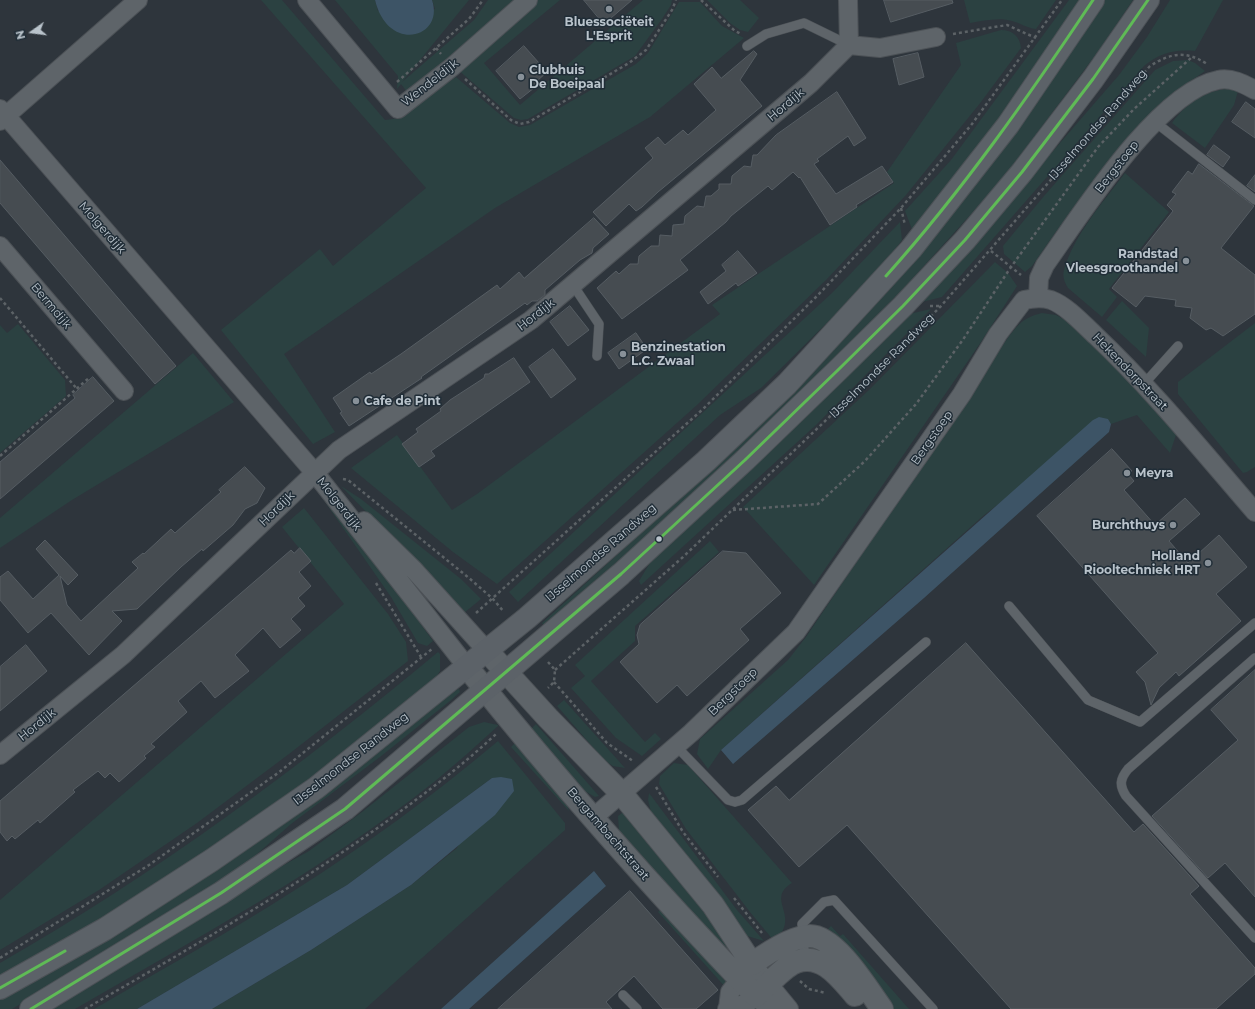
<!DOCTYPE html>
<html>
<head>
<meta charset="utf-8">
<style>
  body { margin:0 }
  #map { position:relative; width:1255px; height:1009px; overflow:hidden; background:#2e353c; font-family:Montserrat,sans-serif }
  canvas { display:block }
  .north { position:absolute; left:12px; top:12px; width:40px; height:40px; -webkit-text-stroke:3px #202d37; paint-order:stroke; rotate:256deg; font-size:11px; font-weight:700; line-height:16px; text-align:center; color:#b9c3cb }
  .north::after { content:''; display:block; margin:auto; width:14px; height:18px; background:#b9c3cb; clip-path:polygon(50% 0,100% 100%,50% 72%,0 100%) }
</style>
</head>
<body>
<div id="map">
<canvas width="1255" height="1009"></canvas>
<div class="north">N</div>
</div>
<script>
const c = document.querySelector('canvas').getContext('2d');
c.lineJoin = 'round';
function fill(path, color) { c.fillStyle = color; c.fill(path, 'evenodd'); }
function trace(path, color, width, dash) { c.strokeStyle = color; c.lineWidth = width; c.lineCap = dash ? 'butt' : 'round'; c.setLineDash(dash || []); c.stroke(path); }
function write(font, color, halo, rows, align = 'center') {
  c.font = font + ' Montserrat,sans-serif'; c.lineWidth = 3; c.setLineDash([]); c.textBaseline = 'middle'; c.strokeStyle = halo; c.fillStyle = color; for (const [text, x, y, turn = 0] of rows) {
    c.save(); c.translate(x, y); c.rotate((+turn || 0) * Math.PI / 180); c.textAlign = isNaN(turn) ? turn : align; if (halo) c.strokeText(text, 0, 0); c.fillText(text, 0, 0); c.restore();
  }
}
fill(new Path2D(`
  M261 0H282L385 120 401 118 426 97 456 77 510 123 519 127 530 125 636 64 648 53 679 2H700L722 26 744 38 650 117 495 208 284 354 335 432 313 444 221 330 320 249 333 266 426 188Z
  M335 0H375L378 11 435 9 432 0H469L402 82 474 20 488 0H522L411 97 401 84 397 89 398 76Z
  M535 0H560L484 63 520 105 643 0H672L671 5 662 19 635 56 528 119 521 120 514 118 457 69Z
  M707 0H740L759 18 748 32 740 30 730 23Z
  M964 0H1056L1036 29C1026 28 1021 23 1012 21 999 17 983 21 970 23Z
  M1069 0H1082L1022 91 913 232 905 211 951 160Z
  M1102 0H1133L1100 49 1001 181 904 288 768 425 546 628 542 623 759 426 778 402 913 260 969 194 1032 105Z
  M1170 0H1223L1195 51C1174 49 1160 53 1144 66L942 297 922 302 969 252 1014 196 1119 75 1147 37Z
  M1001 30C1013 30 1020 37 1021 48L981 102 906 195 826 280 697 405 497 584 453 552 351 468 397 435 452 510 477 494 720 314 712 305 894 183 887 172 961 65 956 43Z
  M1188 60 1195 63 1205 71C1132 120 1082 195 1032 266L1025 272 1004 254 1003 246 1044 196 1155 70 1173 61Z
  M1228 89 1238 91 1234 105 1205 148 1172 123C1185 104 1206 90 1228 89Z
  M1125 173 1169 212 1109 289 1117 297 1102 317 1068 288C1065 283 1062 277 1064 270 1073 236 1104 201 1125 173Z
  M900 222 902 240 892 254 843 307 761 388 720 415 518 602 509 592 833 292Z
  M995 262 1008 273 1017 286 981 342 814 585 743 507 870 389Z
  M1122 301 1149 328 1146 357 1106 320Z
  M931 309 816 425 641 585 639 581 659 548 909 314Z
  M1042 313 1056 315 1067 321 1115 361 1177 432 1170 453 1137 415 1111 424 1108 419 983 516 721 750 708 769 697 754 700 739 788 660 806 637 1005 342C1017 326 1021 318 1042 313Z
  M1255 323V467L1247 472 1243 473 1178 394V382Z
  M18 324 65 380 66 396 0 453V325L7 333Z
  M193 353 234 402 72 500 0 548V518Z
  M341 486 361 499 461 579 481 599 464 613Z
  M328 500 349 524 433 641 427 646 418 643 391 597 325 502Z
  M304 508 388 614 406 642 408 661 289 754 197 823 99 890 0 950V900L344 604 282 527Z
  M710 541 719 552 635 626V641L591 681 645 742 655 733 661 739 642 756 616 738 571 688 585 676 575 665Z
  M438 652 440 654V671L431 685 284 799 142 895 0 980V963C156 874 300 767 438 652Z
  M459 689 460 692 450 701 380 757 291 824 248 862 222 881 122 945 12 1009H0V1000L118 931 449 693Z
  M564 700 625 768 613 766 604 760 557 706Z
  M484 722 498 725V726C477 745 456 764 434 782 323 870 197 938 75 1009H48L257 880 309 851 362 812 469 727Z
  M536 724 599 796 595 797 583 790 528 732Z
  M498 741 565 823V830L365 1009H212L311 950 411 885 457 848 492 778 347 885 137 1009H94C161 970 230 932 295 890 366 845 434 795 498 741Z
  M517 741 564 795 569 811 511 747Z
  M674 763 688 765 792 883C764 900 803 916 774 941L750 912 686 829 659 784 660 776Z
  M649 793 737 910 764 941 744 935 651 812 648 800Z
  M622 813 626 814 681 876 742 968 619 832 618 816Z
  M664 906 723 972 727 981V989L658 912Z
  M831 926 840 936 843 934 909 1009H891L828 929Z`), '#2b4141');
fill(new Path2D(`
  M375 0H432C445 38 388 54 375 0Z
  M1099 417 1108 419 1111 424 1109 432 924 598 733 764 721 750 1093 420Z
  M501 777 512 779 514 791 495 815 411 885 311 950 212 1009H137L347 885 492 778Z
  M594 871 606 886 469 1009H441Z`), '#3d5466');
const building = new Path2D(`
  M584 0H632L604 24Z
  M884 0H952L953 3 891 22Z
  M524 46 547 72 537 81 539 84 520 99 496 71Z
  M754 51 757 54 740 80 762 106 658 192 642 207 636 211 629 204 606 226 593 212 653 158 645 148 658 137 665 145 683 130 688 135 716 110 694 84 712 67 721 78Z
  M918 53 924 77 899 85 893 59Z
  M837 92 866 138 854 146 848 136 817 159 819 161 814 164 836 194 882 166 893 182 856 205 857 207 830 225 800 177 799 178 793 172 772 190 768 186 731 216 726 222 680 260 688 270 622 319 597 288 616 271 619 274 630 264H638L639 256 651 246H659L660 235 672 236 673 225 684 224 685 216 697 206 704 207 706 196H711L719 189V184H731L732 176 744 166 751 167 753 155H757L776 135Z
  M1246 102 1255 109V138L1232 122Z
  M1214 145 1230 157 1223 167 1207 155Z
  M0 160 176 366 155 384 0 203Z
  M1199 164 1254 206 1221 248 1255 275V314L1223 336 1211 328 1206 330 1190 318 1192 308 1175 306 1176 300 1145 296 1136 307 1112 288 1173 211 1167 205 1176 194 1172 192 1188 171 1192 174Z
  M1255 175V192L1247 186Z
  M594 218 609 234 593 248 592 253 580 260 545 290V295L537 301H532L527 305 525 303 421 377 422 378 349 426 340 413 342 412 333 398 370 372 371 374 401 354 497 285 500 289 519 272 524 278Z
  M738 251 757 273 738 286 736 283 708 304 700 292 726 271 722 265Z
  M570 306 589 330 568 346 550 322Z
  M636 333 647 349 619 369 608 353Z
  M553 349 576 379 551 398 529 367Z
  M514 358 530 382 431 451 435 456 419 467 402 444 418 432 416 429 441 411 440 409 450 400 484 378 485 374H488Z
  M93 377 114 401 0 499V462L75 398 73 395Z
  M1112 449 1132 471 1128 474 1134 481 1124 490 1155 525 1185 498 1200 514 1169 541 1188 563 1219 535 1247 567 1216 594 1241 621 1179 676 1176 672 1159 688 1151 705 1145 682 1136 672 1158 653 1037 516Z
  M245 467 265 488 257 503 245 509 233 525 203 551 202 549 181 567 137 609 112 611 122 621 89 655 51 613 28 633 0 600V577L8 571 33 599 59 575 36 549 45 540 78 575 68 585 60 576 67 605 81 621 138 568 132 562 143 553 144 554 171 529 175 533 221 492 219 490Z
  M300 548 311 561 299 572 311 586 298 598 305 606 291 619 301 630 280 648 263 628 235 655 249 671 215 698 201 681 178 701 187 712 151 744 155 747 144 756 146 758 119 782 110 773 105 778 98 771 73 790 75 792 40 823 38 820 15 839 12 836 7 841 0 832V801L291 550 294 553Z
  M723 551 746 553 781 593 740 629 749 640 687 696 677 685 657 703 620 662 639 644 637 635 640 625Z
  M966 643 1134 832 1143 824 1199 886 1190 894 1255 968V974L1216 1009H1011L847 825 799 867 748 810 776 786 789 800Z
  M26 645 47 671 0 711V667Z
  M1255 670V897L1225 863 1208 878 1152 816 1238 740 1211 710Z
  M630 891 718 990 696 1009H663L634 976 606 1002 612 1009H498Z`);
fill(building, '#464c51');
trace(building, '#565d63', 1);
const service = new Path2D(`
  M747 46 766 34 804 23 849 45
  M1155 122 1255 200
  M573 285 599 324 597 356
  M1143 385 1178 346
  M1009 606 1088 700 1140 722 1255 623
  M1255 658 1128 769C1120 779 1119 785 1126 796L1255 938
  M676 746 728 800 735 802 742 800 926 642
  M805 960 802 924 824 902 834 900 933 1009
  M623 995 637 1009`);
const minor = new Path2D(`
  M307 0 398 109 452 67 528 0
  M848 0 849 45
  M849 45 880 48 936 37
  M0 109 315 473 467 667
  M0 121 138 0
  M0 246 124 391
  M1038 298 1039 278 1045 265C1080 216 1158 92 1218 80 1231 77 1244 84 1255 90
  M364 521 414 570 487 651
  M0 755 123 655 339 450 531 320 811 83 849 45
  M594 817 691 733 796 632 962 394 998 334 1024 300C1033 298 1042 297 1051 300 1067 306 1083 324 1096 336 1153 390 1203 452 1255 512
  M728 1008 730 992 752 964 789 1009
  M727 1009C738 1006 747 1005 756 996L770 1009`);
const tertiary = new Path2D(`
  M487 651 548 718 622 794 713 905 752 964C766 954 793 936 810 936 836 936 868 990 882 1009
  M467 667C558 781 655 891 756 996 766 987 784 966 796 962 822 952 841 979 855 995`);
const secondary = new Path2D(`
  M0 988 105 929 212 860 316 788 527 618 706 461 787 384 911 249 1008 125 1093 0
  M31 1009 221 893 345 809 621 574 745 460 838 370 903 306 965 240 1022 172 1093 79 1148 0`);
trace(service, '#4c5156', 10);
trace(minor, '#4c5156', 20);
trace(tertiary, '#4c5156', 24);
trace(secondary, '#4c5156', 24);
trace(new Path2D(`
  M701 0 735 31 741 34
  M953 34 1007 25 1036 38
  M436 48 441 54
  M465 79 511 120 520 124 529 122 629 63 646 50 672 10 676 0
  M397 82 469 19 483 0
  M901 208 905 225
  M991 251 1021 275
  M0 298 77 389
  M930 306H941
  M0 456 90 377
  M343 479 348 480 469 578 493 599 504 612
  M733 510 818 504 865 461 916 404 962 341 1011 267 1098 147 1134 109 1192 57
  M376 583 421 657
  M476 613 703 409 818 295 901 208 972 124 1062 0
  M548 662 555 670 554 682 548 688
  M555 670 683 557 869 379 941 306 1150 66C1171 53 1185 50 1207 64
  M554 682 607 743 633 761
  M656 787 683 832 718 877
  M734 898 762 933
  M0 958 149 865 278 773 432 649
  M800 981 809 989 826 993
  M85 1009C189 949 293 889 390 819 427 792 463 765 496 734`), '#5c6266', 2.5, [3, 3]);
trace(service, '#5e6469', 9);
trace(minor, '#5e6469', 18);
trace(tertiary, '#5e6469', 22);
trace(secondary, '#5c6268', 22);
trace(new Path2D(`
  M886 276C963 190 1029 96 1093 0
  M0 988 65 951
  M31 1009 221 893 345 809 621 574 745 460 838 370 903 306 965 240 1022 172 1093 79 1148 0`), '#5fbb56', 3);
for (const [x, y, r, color] of [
  [609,9,4,"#889199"],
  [521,77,4,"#889199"],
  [1186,261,4,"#889199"],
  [623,354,4,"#889199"],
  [356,401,4,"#889199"],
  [1127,473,4,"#889199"],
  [1173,525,4,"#889199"],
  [659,539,3.5,"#b9c3cb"],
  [1208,563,4,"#889199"]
]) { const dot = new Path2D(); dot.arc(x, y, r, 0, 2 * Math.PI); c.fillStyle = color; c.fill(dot); trace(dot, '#202d37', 1.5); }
write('bold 12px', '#b9c3cb', '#202d37', [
  ["Bluessociëteit",609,22,"center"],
  ["L'Esprit",609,36,"center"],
  ["Clubhuis",529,70],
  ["De Boeipaal",529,84],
  ["Randstad",1178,254,"right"],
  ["Vleesgroothandel",1178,268,"right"],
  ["Benzinestation",631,347],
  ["L.C. Zwaal",631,361],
  ["Cafe de Pint",364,401],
  ["Meyra",1135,473],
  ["Burchthuys",1165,525,"right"],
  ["Holland",1200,556,"right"],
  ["Riooltechniek HRT",1200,570,"right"]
], 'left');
write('12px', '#b9c3cb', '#202d37', [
  ["Wendeldijk",430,83,-38],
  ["Hordijk",786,105,-40],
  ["IJsselmondse Randweg",1098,125,-49],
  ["Bergstoep",1117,167,-52],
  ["Molgerdijk",102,228,49],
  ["Bermdijk",51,306,50],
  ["Hordijk",536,315,-38],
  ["IJsselmondse Randweg",882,366,-45],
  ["Hekendorpstraat",1130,372,46],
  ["Bergstoep",932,438,-55],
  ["Molgerdijk",339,504,52],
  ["Hordijk",277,509,-44],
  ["IJsselmondse Randweg",601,553,-41],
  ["Bergstoep",733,692,-44],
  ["Hordijk",37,725,-39],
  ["IJsselmondse Randweg",351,759,-38],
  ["Bergambachtstraat",608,834,49]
]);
</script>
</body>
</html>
